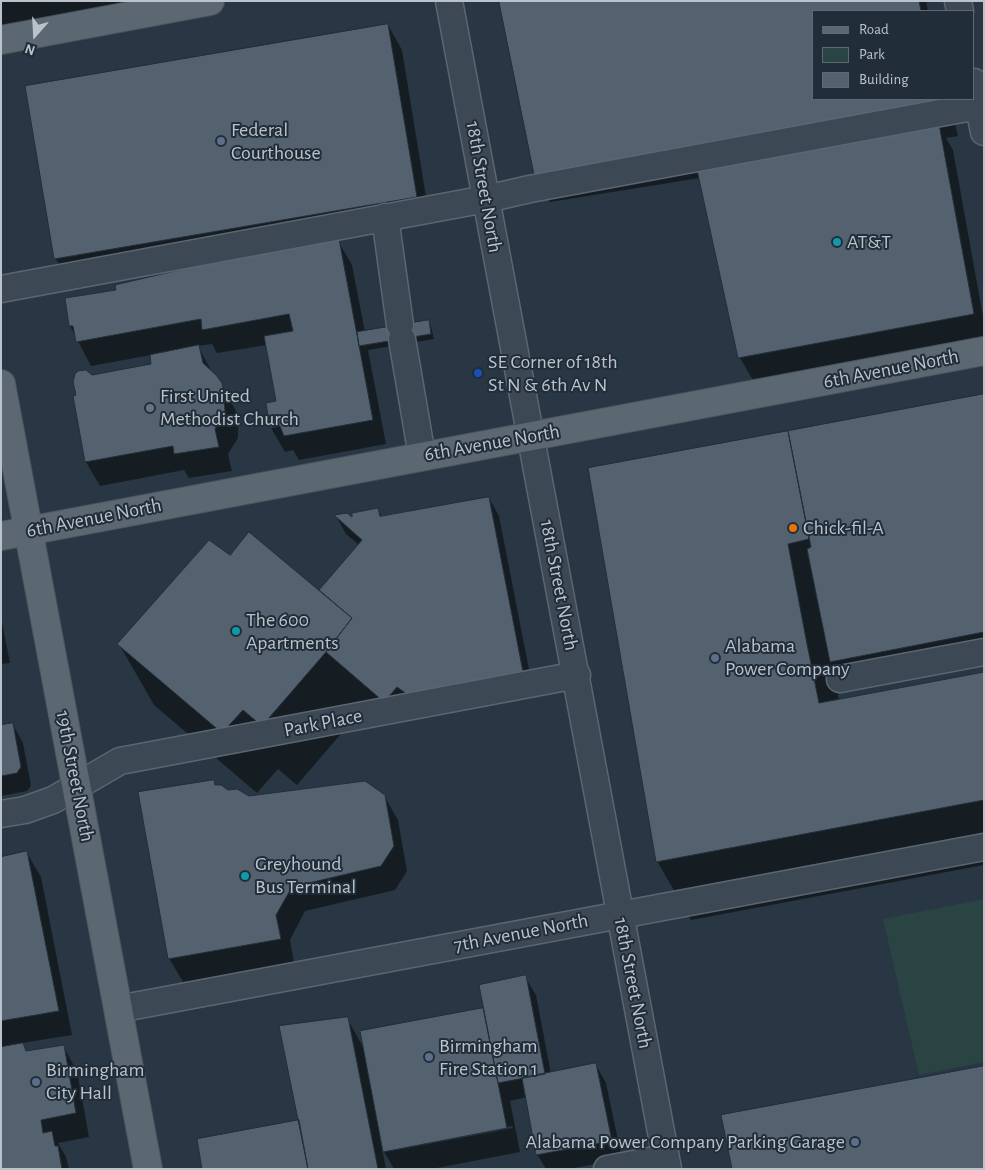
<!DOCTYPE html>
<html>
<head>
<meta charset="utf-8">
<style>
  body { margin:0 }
  #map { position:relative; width:985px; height:1170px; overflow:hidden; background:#283743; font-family:"Alegreya Sans",sans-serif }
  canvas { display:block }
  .frame { position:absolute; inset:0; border:2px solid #bac3cc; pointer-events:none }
  .legend { position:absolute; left:812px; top:10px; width:162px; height:90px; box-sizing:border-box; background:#212d38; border:1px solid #5e6973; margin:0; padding:6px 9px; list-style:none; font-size:15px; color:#bac3cc }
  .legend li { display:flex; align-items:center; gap:10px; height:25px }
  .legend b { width:25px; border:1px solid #5e6973 }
  .north { position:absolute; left:10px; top:10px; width:50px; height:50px; -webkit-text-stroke:4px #212d38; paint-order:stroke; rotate:199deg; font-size:14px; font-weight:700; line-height:20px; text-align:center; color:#bac3cc }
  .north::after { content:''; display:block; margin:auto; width:18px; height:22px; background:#bac3cc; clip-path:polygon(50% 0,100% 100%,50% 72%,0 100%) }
</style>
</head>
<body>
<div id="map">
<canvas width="985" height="1170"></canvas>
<div class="frame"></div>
<ul class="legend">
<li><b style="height:6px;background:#5b6872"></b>Road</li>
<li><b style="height:14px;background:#2a4444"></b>Park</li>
<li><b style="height:14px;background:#546270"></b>Building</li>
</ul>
<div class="north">N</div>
</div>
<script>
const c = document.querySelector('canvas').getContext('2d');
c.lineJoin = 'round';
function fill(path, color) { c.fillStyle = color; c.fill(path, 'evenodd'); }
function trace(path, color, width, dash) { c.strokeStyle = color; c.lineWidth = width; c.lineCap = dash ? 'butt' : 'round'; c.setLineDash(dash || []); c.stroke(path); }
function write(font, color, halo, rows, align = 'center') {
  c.font = font + ' "Alegreya Sans",sans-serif'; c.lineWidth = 4; c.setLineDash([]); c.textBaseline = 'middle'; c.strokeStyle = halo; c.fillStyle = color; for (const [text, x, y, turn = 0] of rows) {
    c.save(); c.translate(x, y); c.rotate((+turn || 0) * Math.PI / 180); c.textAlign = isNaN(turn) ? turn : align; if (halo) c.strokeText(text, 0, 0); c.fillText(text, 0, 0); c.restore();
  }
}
fill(new Path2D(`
  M984 899V1062L919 1075 883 919Z`), '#2a4444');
fill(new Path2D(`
  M1 1H123V3L1 25Z
  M500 1H926L928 11H814V99H949L958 136 946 138 953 150 984 322V339L754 382 740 358 700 178 550 202 536 178Z
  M388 25 402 50 430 221 69 283 56 259 26 87Z
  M338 241 352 265 365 332 428 321 431 327 434 339 368 350 386 444 299 460 293 450 285 452 271 428 267 404 278 402 267 345 217 353 212 344 198 346 213 374 235 409 238 418V438L228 454 232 471 189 478 184 470 100 486 86 462 77 396 92 376 153 365 151 355 91 366 70 326 118 291Z
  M984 395V659L845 686 833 666 839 700 984 673V865L691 920 657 861 589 469Z
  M489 498 499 516 534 695 395 720 371 699 297 785 278 769 257 793 154 705 119 644 230 557 324 595 321 590 359 545 346 534 336 516 354 520 378 509 382 517Z
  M1 617 10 663 1 664Z
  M13 725 23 743 31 786 27 791 1 796V727Z
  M213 782 216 787 248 798 384 796 398 820 407 871 395 890 305 911 290 940 294 963 183 982 169 958Z
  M27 853 41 877 72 1035 22 1043 27 1052 63 1046 77 1071 89 1137 58 1143 66 1157 69 1169H1V858Z
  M525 977 536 995 551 1074 596 1065 606 1083 622 1159 569 1169H546L537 1154 527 1097 510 1101 520 1152 432 1169H394L382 1148 386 1169H204L300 1121 347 1018 363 1047 361 1032 485 1009ZM512 1126 513 1128 391 1151V1149Z`), '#0007');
const building = new Path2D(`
  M499 1H919L921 11H814V99H942L945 112 535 178Z
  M388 24 417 197 54 259 25 86Z
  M939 124 974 314 738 358 697 170Z
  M339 239 373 420 284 436 280 426 270 428 266 403 276 401 264 336 293 331 289 314 202 330 201 319 76 342 73 326H69L65 298 116 290 115 285 213 262Z
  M429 320 431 334 359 346 357 332Z
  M199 345 203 363 216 375 222 383 224 393 225 413 215 429 219 447 174 454 173 446 85 462 73 396 76 395 73 382 75 374 78 371 86 370 92 375 151 364 150 355Z
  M984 394V632L830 662 807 549 811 547 788 431Z
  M788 431 809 539 788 544 807 644 819 703 984 672V800L656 862 588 468Z
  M489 497 524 677 411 697 397 687 384 702 326 652 352 618 319 590 362 540 334 515 347 513 352 517V513L378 508 380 516Z
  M249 532 352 618 326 652 262 726 243 710 222 733 117 644 209 540 230 555Z
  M13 723 21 767 17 773 1 776V725Z
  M214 780 215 785H221L228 790 237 789 249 796 365 781 385 795 394 846 381 866 292 887 276 915 281 939 168 959 138 792Z
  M27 851 59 1011 1 1021V857Z
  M526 975 545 1074 498 1083 479 985Z
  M483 1008 507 1128 383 1152 360 1031Z
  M348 1017 378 1169H308L279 1026Z
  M23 1043 26 1051 64 1045 76 1113 41 1120 43 1133 52 1131 55 1146H58L62 1169H1V1047Z
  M596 1063 612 1141 536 1155 522 1078Z
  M984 1066V1169H732L721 1115Z
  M299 1120 308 1169H202L197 1139Z`);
fill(building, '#546270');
trace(building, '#232f3a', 1);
const minor = new Path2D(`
  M449 1 668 1169
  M958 1 960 11
  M974 82 984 132
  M385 217 400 325
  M1 289 486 199 530 189 978 106
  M402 339 422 456
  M840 679 984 652
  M1 814 25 810 53 800 120 761 577 675
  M118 1009 984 847
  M607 1169 666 1158`);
const major = new Path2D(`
  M1 40 210 1
  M1 384 148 1169
  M1 536 984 351`);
trace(minor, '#5b6670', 29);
trace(major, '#49545f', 30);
trace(minor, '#3c4853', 26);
trace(major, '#5b6872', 28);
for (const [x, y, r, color] of [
  [221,141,5,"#5c6f8a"],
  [837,242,5,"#0f9aa8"],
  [478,373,5,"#1a4fb4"],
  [150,408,5,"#6b7280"],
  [793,528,5,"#e8710a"],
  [236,631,5,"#0f9aa8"],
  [715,658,5,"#5c6f8a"],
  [245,876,5,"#0f9aa8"],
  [429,1057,5,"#5c6f8a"],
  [36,1082,5,"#5c6f8a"],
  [855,1142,5,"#5c6f8a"]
]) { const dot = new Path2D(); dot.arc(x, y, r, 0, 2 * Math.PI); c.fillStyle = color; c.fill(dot); trace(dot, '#212d38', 2); }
write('20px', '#bac3cc', '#212d38', [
  ["Federal",231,130],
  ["Courthouse",231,153],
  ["AT&T",847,242],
  ["SE Corner of 18th",488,362],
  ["St N & 6th Av N",488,385],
  ["First United",160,396],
  ["Methodist Church",160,419],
  ["Chick-fil-A",803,528],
  ["The 600",246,620],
  ["Apartments",246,643],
  ["Alabama",725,646],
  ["Power Company",725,669],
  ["Greyhound",255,864],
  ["Bus Terminal",255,887],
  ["Birmingham",439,1046],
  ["Fire Station 1",439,1069],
  ["Birmingham",46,1070],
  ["City Hall",46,1093],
  ["Alabama Power Company Parking Garage",845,1142,"right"]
], 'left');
write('20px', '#bac3cc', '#212d38', [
  ["18th Street North",484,187,80],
  ["6th Avenue North",891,369,-11],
  ["6th Avenue North",492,443,-10],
  ["6th Avenue North",94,518,-11],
  ["18th Street North",559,585,79],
  ["Park Place",323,723,-11],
  ["19th Street North",75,776,79],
  ["7th Avenue North",521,933,-11],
  ["18th Street North",633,983,79]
]);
</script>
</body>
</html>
